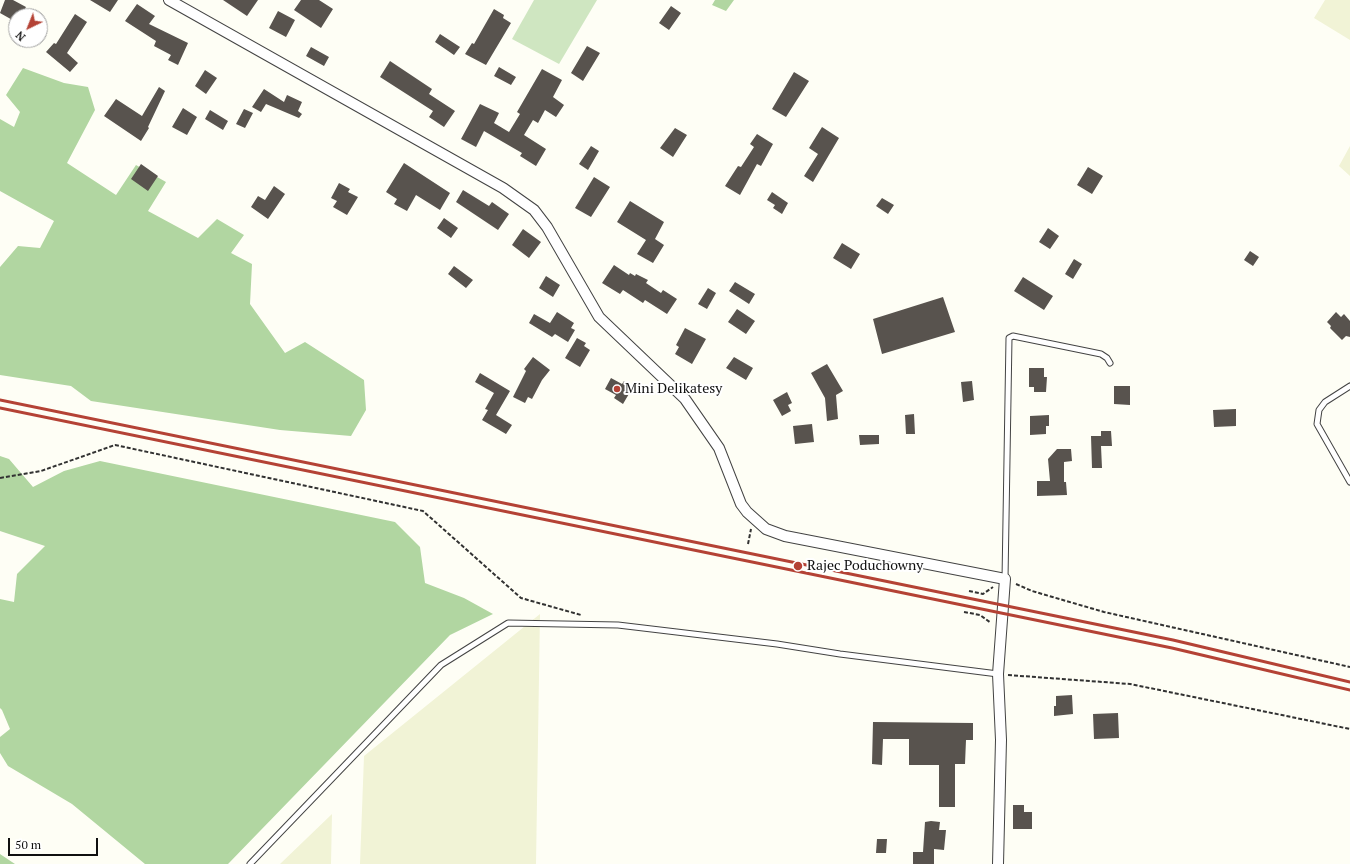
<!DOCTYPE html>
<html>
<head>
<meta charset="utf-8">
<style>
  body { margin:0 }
  #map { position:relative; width:1350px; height:864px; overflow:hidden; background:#fefef5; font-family:"PT Serif",serif }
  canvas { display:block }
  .north { position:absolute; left:8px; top:8px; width:40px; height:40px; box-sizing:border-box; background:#fff; border:1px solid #9f9f9f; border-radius:50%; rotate:223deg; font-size:11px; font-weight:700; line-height:16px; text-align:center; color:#101010 }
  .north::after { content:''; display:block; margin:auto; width:14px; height:18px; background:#b44235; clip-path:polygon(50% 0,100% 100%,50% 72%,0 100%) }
  .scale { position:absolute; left:8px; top:838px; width:90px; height:18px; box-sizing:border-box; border:2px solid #101010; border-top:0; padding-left:5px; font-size:12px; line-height:14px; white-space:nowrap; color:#101010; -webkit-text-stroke:3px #fff; paint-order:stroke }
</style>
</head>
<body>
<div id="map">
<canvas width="1350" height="864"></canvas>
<div class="north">N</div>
<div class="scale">50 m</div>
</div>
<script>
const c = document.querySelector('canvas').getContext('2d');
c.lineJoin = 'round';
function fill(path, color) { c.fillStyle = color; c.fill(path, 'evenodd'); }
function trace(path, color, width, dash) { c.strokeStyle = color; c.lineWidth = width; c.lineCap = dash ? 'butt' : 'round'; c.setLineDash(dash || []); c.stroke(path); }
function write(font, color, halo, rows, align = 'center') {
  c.font = font + ' "PT Serif",serif'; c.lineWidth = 4; c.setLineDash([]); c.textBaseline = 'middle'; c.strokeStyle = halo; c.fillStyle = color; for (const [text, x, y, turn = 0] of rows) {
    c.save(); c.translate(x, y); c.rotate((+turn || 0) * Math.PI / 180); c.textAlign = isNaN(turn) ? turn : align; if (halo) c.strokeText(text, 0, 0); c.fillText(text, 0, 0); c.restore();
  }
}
fill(new Path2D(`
  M1325 0H1350V40L1314 18Z
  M1350 146V176L1339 166Z
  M540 614 536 864H360L364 756Z
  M332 814 331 864H280Z`), '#f1f3d6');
fill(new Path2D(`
  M534 0H597L559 64 512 39Z`), '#cfe6c1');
fill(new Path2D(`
  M715 0H734L726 11 712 5Z
  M23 68 64 83 88 87 95 110 67 163 116 195 136 165 166 182 148 211 198 238 217 219 244 235 231 253 252 264 250 304 285 353 305 342 364 380 366 410 351 436 280 430 91 401 71 386 0 375V267L18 246 40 248 54 221 0 191V119L14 127 20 112 6 95Z
  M0 456 9 459 33 487 64 471 100 461 395 522 420 547 425 583 464 598 493 614 450 635 228 864H145L72 804 8 766 0 753V737L10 729 2 710 0 708V599L14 602 17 574 45 546 0 531Z
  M0 854 15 864H0Z`), '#b1d6a1');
fill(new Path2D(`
  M5 0H13L26 7 21 16H16V22L0 13Z
  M90 0H118L110 12Z
  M223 0H258L247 16Z
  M301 0H319L333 9 321 28 294 10Z
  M137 4 155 16 149 24 188 43 178 65 168 60 171 55 154 46 156 41 125 21Z
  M671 6 681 13 669 30 659 23Z
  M494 9 504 15 503 18 511 23 486 65 465 54 472 43 474 44Z
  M278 11 295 20 286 37 269 28Z
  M75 14 87 22 67 53 78 63 70 72 46 52 54 43 56 44Z
  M440 34 460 47 454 55 435 42Z
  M587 46 600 53 583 81 571 73Z
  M311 47 329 57 324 66 306 56Z
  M390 61 432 89 429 94 455 111 444 127 429 117 433 111 380 77Z
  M499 67 516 77 511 85 494 76Z
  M542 69 562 80 553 97 564 105 556 117 545 110 538 123 533 120 524 135 546 149 536 166 520 156 522 153 484 131 476 147 461 139 480 104 499 113 494 123 509 132 520 114 517 112Z
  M205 70 217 78 206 94 195 86Z
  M794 72 809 81 786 117 772 109Z
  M159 87 165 91 148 127 149 128 141 141 104 116 116 99 142 116Z
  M264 89 284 102 287 95 302 102 298 111 302 114 299 118 266 104 261 112 252 107Z
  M183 108 197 117 187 135 172 127Z
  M244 109 253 113 245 128 236 124Z
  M210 110 228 121 223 130 205 119Z
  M822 127 839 138 813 182 804 176 818 154 809 148Z
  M675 128 687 135 673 157 660 148Z
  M757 134 773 144 761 166 757 164 740 195 725 186 738 166 741 167 754 147 750 144Z
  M591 146 599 151 588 170 579 164Z
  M404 163 450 193 440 210 416 195 407 211 394 204 397 199 386 192Z
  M141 164 158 176 148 191 131 179Z
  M1088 167 1103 176 1092 194 1077 185Z
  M594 177 610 187 591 217 575 208Z
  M339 183 350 189 348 192 358 197 347 215 333 207 337 201 331 198Z
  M274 186 285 194 268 219 251 207 258 196 265 200Z
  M463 190 489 206 492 202 509 214 498 230 456 202Z
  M772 192 788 203 782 214 773 208 775 205 767 200Z
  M882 198 894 205 888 214 876 206Z
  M630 201 664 222 655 239 664 245 653 263 637 254 646 240 617 222Z
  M444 218 458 228 451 238 437 228Z
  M1048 228 1059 236 1050 249 1039 242Z
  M523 229 541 242 529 258 512 245Z
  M842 243 860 254 851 269 833 258Z
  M1250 251 1259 257 1253 266 1244 260Z
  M1074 259 1082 264 1073 279 1065 274Z
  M614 265 629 275 630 273 635 276 636 274 648 280 646 283 661 293 663 290 677 299 667 314 645 300 643 303 623 290 620 294 602 283Z
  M454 266 473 280 466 288 448 274Z
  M546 276 560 285 553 297 539 288Z
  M1023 277 1053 296 1044 310 1014 291Z
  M735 282 755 294 749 304 729 291Z
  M708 288 716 293 707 309 698 304Z
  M943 297 955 332 882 354 873 319Z
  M737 309 755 321 746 334 728 322Z
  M557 312 574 323 571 328 575 330 568 342 555 334 552 337 529 323 534 314 550 323Z
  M1336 312 1341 317 1344 314 1350 321V337L1346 336 1342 340 1330 328 1331 326 1327 322Z
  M685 328 706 339 692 364 675 354 679 347 676 345Z
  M577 338 586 343 584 346 590 350 580 367 565 358Z
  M533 357 550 370 542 380 532 399 528 397 525 403 513 397 526 371 524 369Z
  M734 357 753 368 746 380 726 368Z
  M827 364 843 391 836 395 838 419 827 421 825 398 811 373Z
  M1029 368H1044V377H1047L1046 392H1034V387H1029Z
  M480 373 510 391 496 415 512 425 506 434 482 420 488 410 485 409 494 393 475 382Z
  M611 378 622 384 624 381 633 387 623 404 614 398 616 395 605 389Z
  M972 381 974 400 963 402 961 382Z
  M1114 386H1130V405L1114 404Z
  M787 392 792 403 788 405 791 411 782 416 773 400Z
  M1236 409V426L1214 427 1213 410Z
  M914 414 915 434H906L905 415Z
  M1049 415V426H1046V434L1030 435V416Z
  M812 424 814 442 795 444 793 426Z
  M1101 431H1111L1112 446H1101L1102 468H1092L1091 436H1101Z
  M859 435H879V444L860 445Z
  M1057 449H1071L1072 461 1064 462V482H1066L1067 495 1037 496V481H1050L1048 459Z
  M1072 695 1073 714 1054 716V706H1056V696Z
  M1118 713 1119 738 1094 739 1093 714Z
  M873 722 973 723V740H966L965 764H955V807H939V765H909V739H883L882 765 872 764Z
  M1013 805H1024V812H1032V829H1013Z
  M931 821 940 822 939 830H946L944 850 934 849V864H913V852H923L925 822Z
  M877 839H887L886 853H876Z`), '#58534e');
const lane = new Path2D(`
  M1350 386 1325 402 1319 410 1317 424 1350 482
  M1005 579 1009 338 1013 336 1101 354 1107 358 1110 363
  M250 864 441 665 508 623 618 625 777 644 840 654 998 674`);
const street = new Path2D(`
  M169 0 503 188 534 210 547 227 599 317 685 399 719 448 741 504 747 512 766 529 785 536 1005 579 998 674 1001 740 998 864`);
trace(lane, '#434343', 7);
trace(street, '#434343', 12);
trace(new Path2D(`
  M0 478 41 471 115 445 423 511 521 598 581 615
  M748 544 751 529
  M1016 584 1032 591 1104 612 1350 667
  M969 591 983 594 993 587
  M964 612 980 615 991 623
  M1008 675 1130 684 1350 729`), '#323232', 2, [4, 2]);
trace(lane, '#fff', 5);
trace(street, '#fff', 10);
trace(new Path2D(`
  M0 400 1173 640 1350 682
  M0 408 1172 648 1350 690`), '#b44235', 3);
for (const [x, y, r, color] of [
  [617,389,4,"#b44235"],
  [798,566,5,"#b44235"]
]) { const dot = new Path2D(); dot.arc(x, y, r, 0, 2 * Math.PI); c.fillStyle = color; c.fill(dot); trace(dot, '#fff', 1.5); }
write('14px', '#101010', '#fff', [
  ["Mini Delikatesy",625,389],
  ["Rajec Poduchowny",807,566]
], 'left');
</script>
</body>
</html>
